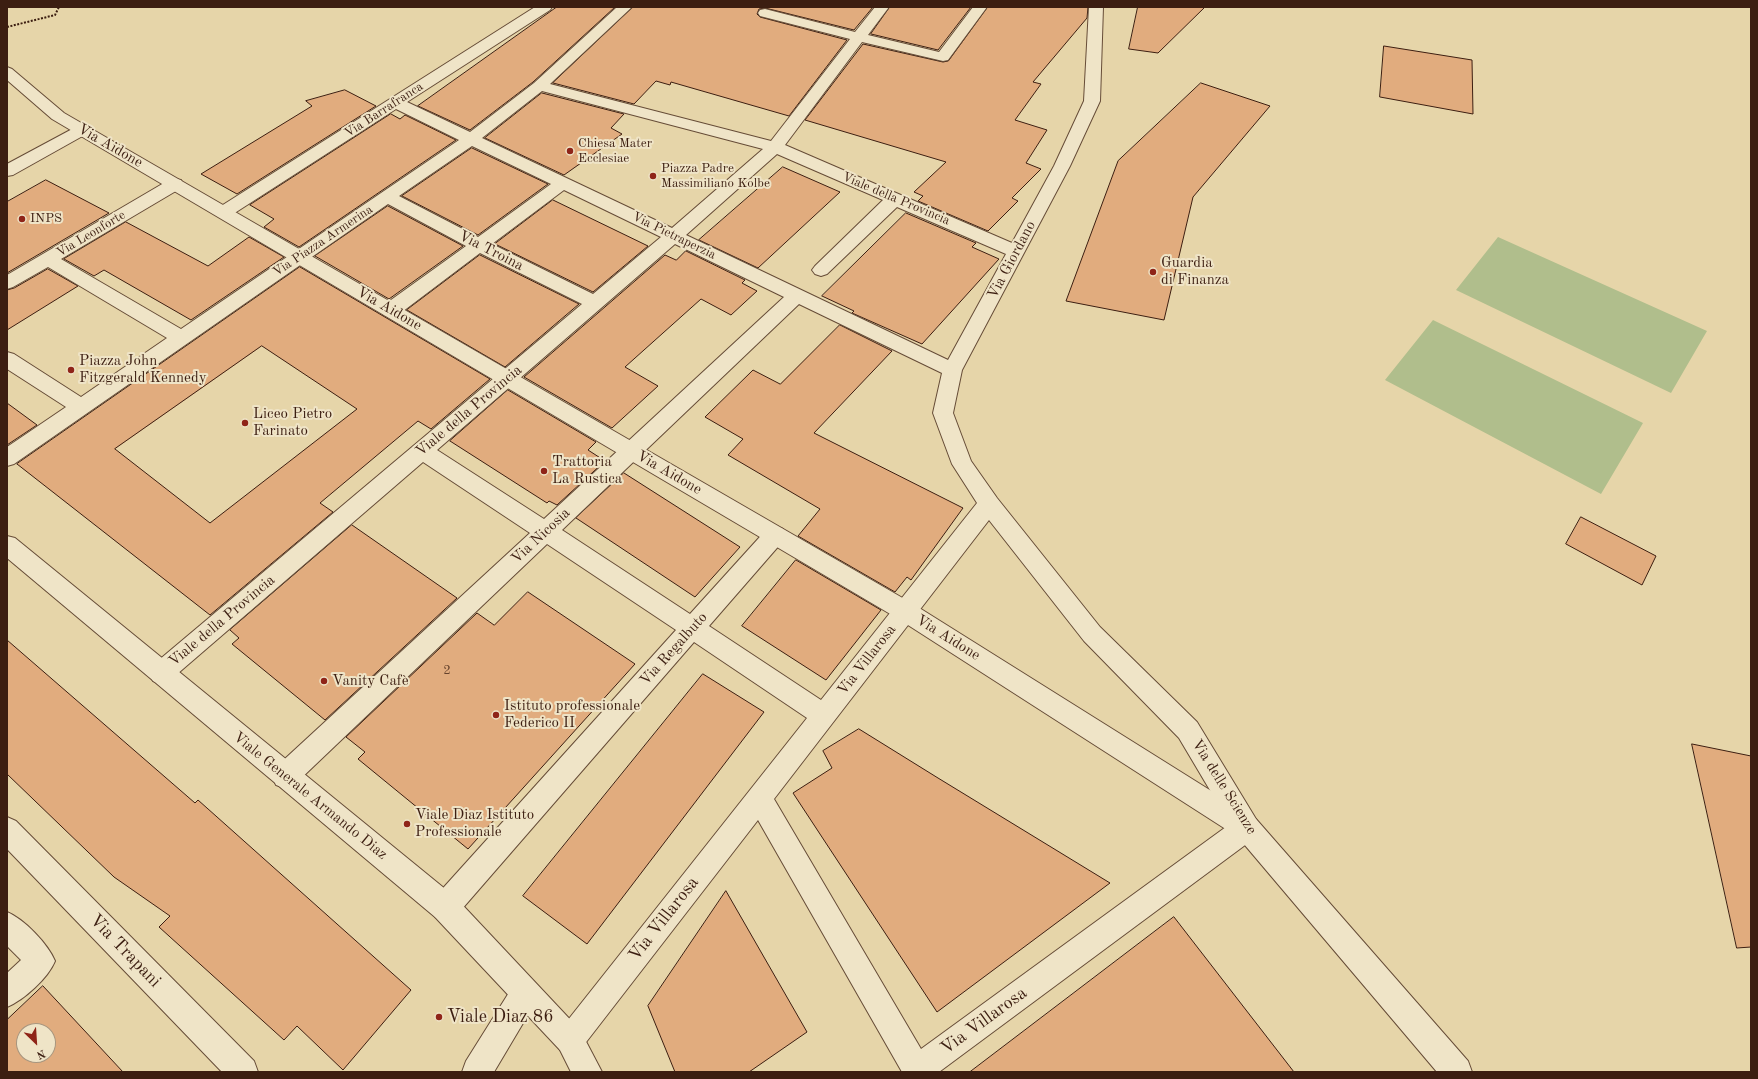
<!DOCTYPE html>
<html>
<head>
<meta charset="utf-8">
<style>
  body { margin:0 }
  #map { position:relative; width:1758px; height:1079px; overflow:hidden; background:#e6d5a9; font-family:"Old Standard TT",serif }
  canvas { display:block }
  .frame { position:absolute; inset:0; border:8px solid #3c1e11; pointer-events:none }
  .north { position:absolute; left:16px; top:1023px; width:40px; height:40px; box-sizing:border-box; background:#efe4c7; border:1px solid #a7957e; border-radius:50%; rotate:155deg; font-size:11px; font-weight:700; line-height:16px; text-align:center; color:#3c1e11 }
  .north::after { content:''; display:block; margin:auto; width:14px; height:18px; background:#8f2418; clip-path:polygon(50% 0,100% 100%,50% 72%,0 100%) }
</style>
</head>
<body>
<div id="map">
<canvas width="1758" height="1079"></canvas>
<div class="frame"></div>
<div class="north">N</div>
</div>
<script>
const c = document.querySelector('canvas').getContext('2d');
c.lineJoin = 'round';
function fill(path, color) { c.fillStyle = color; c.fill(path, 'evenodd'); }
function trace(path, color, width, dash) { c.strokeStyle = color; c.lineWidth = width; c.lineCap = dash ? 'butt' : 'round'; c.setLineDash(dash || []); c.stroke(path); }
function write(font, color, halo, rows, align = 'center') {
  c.font = font + ' "Old Standard TT",serif'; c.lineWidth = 4; c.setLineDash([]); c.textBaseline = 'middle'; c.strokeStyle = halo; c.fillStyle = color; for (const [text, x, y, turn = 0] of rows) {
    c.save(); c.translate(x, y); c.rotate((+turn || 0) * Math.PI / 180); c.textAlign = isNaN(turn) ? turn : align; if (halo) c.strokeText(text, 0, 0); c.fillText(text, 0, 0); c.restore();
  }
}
fill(new Path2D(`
  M1498 237 1707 331 1671 393 1456 290Z
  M1433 320 1643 423 1601 494 1385 380Z`), '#b0be8c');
const building = new Path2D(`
  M557 7H615L533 82 470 130 418 106Z
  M633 7H873L854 30 765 8 759 9 757 14 760 17 847 40 789 116 671 82 670 85 656 81 634 104 553 83Z
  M890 7H971L938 50 871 34Z
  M988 7H1088L1087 18 1033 82 1041 84 1015 120 1047 130 1026 163 1041 169 1012 198 1018 201 988 231 918 201 923 196 914 192 946 162 805 120 863 44 943 62 948 61Z
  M1138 7H1205L1158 53 1129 49Z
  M1384 46 1472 60 1473 114 1380 97Z
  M1201 83 1270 106 1193 197 1164 320 1066 301 1118 161Z
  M345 90 376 106 237 194 201 174 312 106 306 101Z
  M542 93 624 114 611 128 622 134 564 175 485 138Z
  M391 114 400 119 405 115 456 140 299 247 264 227 274 219 250 205Z
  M472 148 548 184 478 235 402 196Z
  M783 167 840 192 758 268 699 240Z
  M46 180 109 213 7 273V202Z
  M553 200 648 246 593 292 495 244Z
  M388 206 463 246 389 299 315 256Z
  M906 213 976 243 972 247 999 259 922 344 852 313 854 311 822 296Z
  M126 222 208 266 249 237 284 257 191 320 104 270 94 276 64 259Z
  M686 251 745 280 742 283 757 291 731 315 701 299 625 367 658 386 612 428 524 377 665 255 676 260Z
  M480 255 579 304 505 367 407 310Z
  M300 267 490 379 431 429 418 421 320 503 333 512 210 615 17 464ZM262 346 357 409 210 523 115 449Z
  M48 269 78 286 7 330V290L14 288Z
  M840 325 892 351 814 433 963 508 911 580 907 577 895 592 798 536 820 509 728 455 743 439 705 417 753 370 780 384Z
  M508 390 596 442 588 450 605 461 557 505 549 501 547 503 450 441Z
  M7 403 37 425 7 445Z
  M624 473 740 547 695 597 576 518Z
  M1581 517 1656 556 1642 585 1566 544Z
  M352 525 457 598 325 720 232 644 239 638 230 630Z
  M796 560 881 610 826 680 742 626Z
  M528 592 635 664 468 849 358 759 365 752 346 737 477 613 494 625Z
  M7 640 195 803 198 800 411 990 343 1070 297 1026 284 1040 159 927 170 916 114 877 7 774Z
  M703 674 764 712 587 944 523 896Z
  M859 729 938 778 1110 883 937 1012 793 793 832 768 823 751Z
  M1692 744 1751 756V947L1737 948Z
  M726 891 807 1032 749 1072H675L648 1006Z
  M1174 917 1294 1072H970Z
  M43 986 123 1072H7V1020ZM24 1031H48V1055H24Z`);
fill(building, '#e1ac7e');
trace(building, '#3c1e11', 1);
const minor = new Path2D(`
  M535 7H552L550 10 407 102 470 132 534 83 617 7H632L550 84 771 141 850 39 760 16 758 13 760 10 765 9 855 32 875 7H889L868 35 939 52 973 7H987L948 60 943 61 862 42 785 145 1012 243 1054 166 1084 101 1089 7H1103L1100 101 1070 166 962 370 953 413 971 461 997 498 1100 627 1197 722 1256 819 1260 828 1256 837 939 1072H902L758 820 580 1050 570 1055 560 1050 555 1040 560 1030 807 718 694 642 455 917 445 921 435 917 431 907 435 897 676 630 547 544 294 785 285 788 276 785 272 776 276 767 530 533 423 462 169 681 161 684 153 681 149 673 153 665 582 304 480 253 398 315 391 317 384 315 382 310 384 305 466 246 388 204 14 464 7 466V447L66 407 7 369V352L14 354 81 397 167 338 48 267 13 287 7 289V275L169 180 175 179 181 180 183 184 181 188 61 259 181 329 459 140 396 109 230 216 224 218 218 216 215 212 218 208ZM542 91 763 149 672 228 482 138ZM472 146 551 184 478 237 399 196ZM777 154 883 200 815 266 812 270 815 274 821 276 827 274 897 207 1006 254 948 360 686 235ZM564 190 661 237 593 294 492 244ZM675 244 784 297 544 519 437 450ZM799 304 942 373 933 413 952 464 977 503 821 700 709 626 783 541 786 535 783 529 775 526 767 529 690 614 562 530ZM989 520 1084 641 1179 738 1230 824 921 1049 774 799Z
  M82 125 88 127 90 130 88 133 13 175 7 176V164L76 127Z
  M7 817 16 821 254 1061 258 1072H222L7 849Z
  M7 912C24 919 48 944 55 961 48 978 24 1000 7 1007V973L21 960 7 946Z
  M525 979 535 983 539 993 535 1003 494 1072H462L466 1061 515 983Z`);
const tertiary = new Path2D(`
  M7 67 12 69 64 113 913 604 1256 819 1468 1061 1472 1072H1437L1238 837 897 618 52 119 7 80Z
  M7 536 15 538 455 897 580 1030 602 1072H571L560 1050 435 917 7 558Z`);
trace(minor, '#664c37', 2);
trace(tertiary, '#664c37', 2);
trace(new Path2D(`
  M7 27 55 15 59 7`), '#3c1e11', 2, [2, 1.5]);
fill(minor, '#efe4c7');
fill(tertiary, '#efe4c7');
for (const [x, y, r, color] of [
  [570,151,4,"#8f2418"],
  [653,176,4,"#8f2418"],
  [22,219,4,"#8f2418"],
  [1153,272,4,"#8f2418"],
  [71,370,4,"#8f2418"],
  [245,423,4,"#8f2418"],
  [544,471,4,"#8f2418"],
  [324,681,4,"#8f2418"],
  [496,715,4,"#8f2418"],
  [407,824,4,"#8f2418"],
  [439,1017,4,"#8f2418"]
]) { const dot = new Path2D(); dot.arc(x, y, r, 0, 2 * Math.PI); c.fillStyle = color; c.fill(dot); trace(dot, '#efe4c7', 1.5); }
write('13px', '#3c1e11', '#efe4c7', [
  ["Via Barrafranca",384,110,-33],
  ["Viale della Provincia",896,199,23],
  ["Via Leonforte",91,234,-31],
  ["Via Pietraperzia",674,236,26],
  ["Via Piazza Armerina",323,241,-34]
]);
write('13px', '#3c1e11', '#efe4c7', [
  ["Chiesa Mater",578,144],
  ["Ecclesiae",578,159],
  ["Piazza Padre",661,169],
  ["Massimiliano Kolbe",661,184],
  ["INPS",30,219]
], 'left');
write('13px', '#65422c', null, [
  ["2",447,671]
]);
write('15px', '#3c1e11', '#efe4c7', [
  ["Via Aidone",110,146,30],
  ["Via Troina",491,251,27],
  ["Via Giordano",1012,260,-62],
  ["Via Aidone",389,309,30],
  ["Viale della Provincia",469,411,-40],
  ["Via Aidone",669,473,30],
  ["Via Nicosia",541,536,-43],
  ["Viale della Provincia",222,621,-40],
  ["Via Aidone",948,638,32],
  ["Via Regalbuto",674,649,-48],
  ["Via Villarosa",867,660,-52],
  ["Via delle Scienze",1224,787,58],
  ["Viale Generale Armando Diaz",310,796,39]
]);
write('15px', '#3c1e11', '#efe4c7', [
  ["Guardia",1161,263],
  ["di Finanza",1161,280],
  ["Piazza John",79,361],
  ["Fitzgerald Kennedy",79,378],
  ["Liceo Pietro",253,414],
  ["Farinato",253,431],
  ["Trattoria",552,462],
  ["La Rustica",552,479],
  ["Vanity Cafè",332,681],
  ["Istituto professionale",504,706],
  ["Federico II",504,723],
  ["Viale Diaz Istituto",415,815],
  ["Professionale",415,832]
], 'left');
write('18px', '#3c1e11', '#efe4c7', [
  ["Via Villarosa",664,919,-52],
  ["Via Trapani",125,951,46],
  ["Via Villarosa",984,1021,-36]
]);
write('18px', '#3c1e11', '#efe4c7', [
  ["Viale Diaz 86",447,1017]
], 'left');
</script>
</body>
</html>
